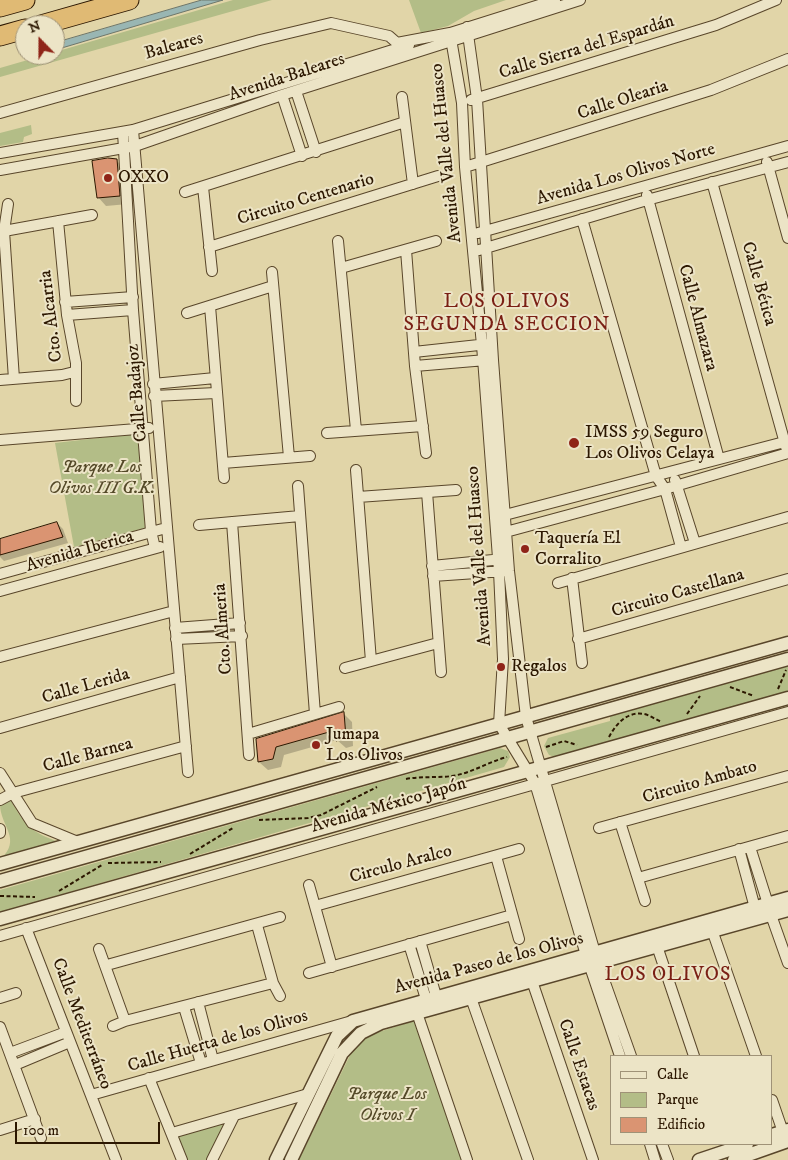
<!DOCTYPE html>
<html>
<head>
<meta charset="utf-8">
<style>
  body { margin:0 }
  #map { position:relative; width:788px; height:1160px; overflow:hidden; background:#e1d5a8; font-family:"IM FELL DW Pica",serif }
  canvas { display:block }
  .legend { position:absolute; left:610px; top:1055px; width:162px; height:90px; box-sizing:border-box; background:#ece4c6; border:1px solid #9f9277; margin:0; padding:6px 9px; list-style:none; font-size:15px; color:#2c1700 }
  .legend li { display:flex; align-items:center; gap:10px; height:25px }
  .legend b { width:25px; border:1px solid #9f9277 }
  .north { position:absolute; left:15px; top:15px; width:50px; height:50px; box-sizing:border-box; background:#ece4c6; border:1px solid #9f9277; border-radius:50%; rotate:338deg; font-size:14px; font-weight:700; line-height:20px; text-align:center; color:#2c1700 }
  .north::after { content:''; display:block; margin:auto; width:18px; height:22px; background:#8f2418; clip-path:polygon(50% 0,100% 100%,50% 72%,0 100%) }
  .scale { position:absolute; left:15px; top:1122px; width:145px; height:22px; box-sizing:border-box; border:2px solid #2c1700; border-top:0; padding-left:6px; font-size:15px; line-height:18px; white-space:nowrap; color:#2c1700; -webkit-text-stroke:4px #ece4c6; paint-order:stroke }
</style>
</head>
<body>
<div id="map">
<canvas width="788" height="1160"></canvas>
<ul class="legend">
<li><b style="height:6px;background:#ece4c6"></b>Calle</li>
<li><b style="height:14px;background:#b3bd87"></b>Parque</li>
<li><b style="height:14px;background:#da9472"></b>Edificio</li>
</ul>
<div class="north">N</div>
<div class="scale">100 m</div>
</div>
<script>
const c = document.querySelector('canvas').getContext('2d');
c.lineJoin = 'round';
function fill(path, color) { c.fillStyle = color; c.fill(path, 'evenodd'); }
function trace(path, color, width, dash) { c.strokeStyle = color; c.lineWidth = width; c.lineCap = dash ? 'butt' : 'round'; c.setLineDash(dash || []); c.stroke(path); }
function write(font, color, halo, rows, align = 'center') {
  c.font = font + ' "IM FELL DW Pica",serif'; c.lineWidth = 4; c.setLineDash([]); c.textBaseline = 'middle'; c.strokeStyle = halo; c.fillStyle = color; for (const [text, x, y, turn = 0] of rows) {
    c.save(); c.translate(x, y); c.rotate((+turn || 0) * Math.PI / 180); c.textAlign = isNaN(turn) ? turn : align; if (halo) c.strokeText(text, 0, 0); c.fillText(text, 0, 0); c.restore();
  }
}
fill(new Path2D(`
  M233 0H272L0 77V68L45 55H55V52Z
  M409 0H506L474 11 448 26 421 33Z
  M31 125 32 134 24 137 23 142 0 146V133Z
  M133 434 139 442 145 528 74 547 55 443Z
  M788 666V692L558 758 549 755 544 746 548 738 610 721V716Z
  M500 748 508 751 510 757 504 767 0 912V890Z
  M10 799C25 826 32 833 62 843L0 860C23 838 0 827 0 804Z
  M417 1020 464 1160H299L353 1049 369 1035Z
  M228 1121 209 1160H186L177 1136Z`), '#b3bd87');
const water = new Path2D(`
  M202 0H223L55 50V43Z`);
fill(water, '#99b6b3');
trace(water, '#6d766b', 1);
fill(new Path2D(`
  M116 160 125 169 128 204 106 206 98 197Z
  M57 523 63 529 68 543 4 561 0 557V540Z
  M343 713 352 722 353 746 346 748 337 740 284 755 281 767 268 770 259 762 258 740Z`), '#0003');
const building = new Path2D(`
  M108 158 117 159 120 196 97 198 92 161Z
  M57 522 63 537 0 555V539Z
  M344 712 346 738 336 741 329 732 276 747 273 759 258 762 256 739Z`);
fill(building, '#da9472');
trace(building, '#2c1700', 1);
const minor = new Path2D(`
  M467 27 477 99 493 360 509 571 526 717 598 963 631 1056
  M444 35 555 0
  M296 91 316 152
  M282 95 302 156
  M402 97 413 184
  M471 100 716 25 776 0
  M0 113 260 40 331 23 389 36 397 43 450 33 462 103 465 167 482 345 499 571 503 659 499 724 535 783 586 955 620 1056
  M133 130 188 772
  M123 132 133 310 151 531 155 548
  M0 153 133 130 409 45
  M767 162 788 238
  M465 167 711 90 788 59
  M0 170 135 146 282 95 580 0
  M712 182 786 447
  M203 187 212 271
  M185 192 405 122
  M647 195 719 459
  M8 204 4 231 14 379
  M582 219 656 476 665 489 681 547
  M58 221 67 315 76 363V401
  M4 231 92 215
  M478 233 788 146
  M338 241 356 430
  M209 247 438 176
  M406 250 415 366 426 453
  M479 250 647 200 788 162
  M341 268 436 241
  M272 272 289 457
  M65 302 133 297
  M210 306 224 478
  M187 313 273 286
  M67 315 133 310
  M414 352 488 344
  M415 366 486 360
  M0 380 62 375 74 372
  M153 384 215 378
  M154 396 216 393
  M327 433 423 426
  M0 440 149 428
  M223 463 310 456
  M356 470 371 661
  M675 480 695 543
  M298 486 315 714
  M427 492 441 672
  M358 497 456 490
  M501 516 788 441
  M232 522 249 755
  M199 525 300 516
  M502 533 665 489 788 453
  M432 566 503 559
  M0 574 166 528
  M433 576 505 571
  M572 578 582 663
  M558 583 788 517
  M0 591 160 547
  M175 628 240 623
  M176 639 242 636
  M578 639 788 579
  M0 657 174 611
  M345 668 438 643
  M0 728 180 677
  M248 734 339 707
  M0 773 32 823 78 842
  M0 800 13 793 186 746
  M620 822 645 901
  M599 828 788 776
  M0 829V833
  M750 847 768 904
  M739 849 755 908
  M496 856 519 939
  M638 878 788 836
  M309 885 332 967
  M315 906 519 849
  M771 915 788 963
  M257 925 273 983 280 996
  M26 928 116 1160
  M712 930 756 1056
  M0 936 788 712
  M420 941 436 996
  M409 944 426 999
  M657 946 694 1056
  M99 949 125 1021
  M107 965 280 917
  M309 973 512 915
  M532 981 593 1160
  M0 998 16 993
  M471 998 528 1160
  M198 1002 213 1060
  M184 1007 201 1063
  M415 1007 467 1160
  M113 1026 125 1021 273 983
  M0 1027 41 1138
  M10 1053 66 1032
  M15 1065 70 1042
  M149 1078 182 1160
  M91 1095 352 1021
  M772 1100 783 1132
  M0 1130 35 1119
  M172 1133 308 1094
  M650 1144 655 1160
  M662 1144 668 1160
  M212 1160 234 1116`);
const tertiary = new Path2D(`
  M0 864 788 643
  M0 881 788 659
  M0 919 788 698
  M772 1135 788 1130
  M276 1160 337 1036 353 1021 788 898
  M291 1160 342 1053 361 1033 381 1023 788 910
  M699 1160 747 1144
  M734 1160 788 1141`);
const motorway = new Path2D(`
  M0 7 25 0
  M41 25 129 0
  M0 36 25 29`);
trace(minor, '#59462a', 12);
trace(tertiary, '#59462a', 15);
trace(motorway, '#2c1700', 21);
trace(new Path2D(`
  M730 687 754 696
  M778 689 786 670
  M687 714 700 696
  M609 737C616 724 627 711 644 714 650 715 656 720 662 722
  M546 747 564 741 577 745
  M406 779C422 776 438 778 452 776 472 773 488 762 507 757
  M259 820 308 818 321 815 377 787
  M190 854 233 828
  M108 863 161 862
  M59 891 102 865
  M0 896 35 897`), '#2c1700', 2, [4, 2.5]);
trace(minor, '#ece4c6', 10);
trace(tertiary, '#ece4c6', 12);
trace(motorway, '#e0ba74', 19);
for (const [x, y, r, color] of [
  [108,178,5,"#8f2418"],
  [574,443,6,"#8f2418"],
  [525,549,5,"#8f2418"],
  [501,667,5,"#8f2418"],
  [316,745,5,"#8f2418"]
]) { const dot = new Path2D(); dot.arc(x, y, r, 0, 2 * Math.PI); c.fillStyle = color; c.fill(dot); trace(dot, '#ece4c6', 2); }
write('18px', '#2c1700', '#ece4c6', [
  ["Baleares",174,47,-16],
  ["Calle Sierra del Espardán",587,48,-17],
  ["Avenida Baleares",287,78,-18],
  ["Calle Olearia",623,101,-18],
  ["Avenida Valle del Huasco",447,153,-96],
  ["Avenida Los Olivos Norte",626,175,-16],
  ["Circuito Centenario",306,200,-17],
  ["Calle Bética",758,284,74],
  ["Cto. Alcarria",52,316,-97],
  ["Calle Almazara",697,318,75],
  ["Calle Badajoz",138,393,-95],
  ["Avenida Iberica",80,552,-16],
  ["Avenida Valle del Huasco",480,556,-94],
  ["Circuito Castellana",678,594,-16],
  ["Cto. Almeria",224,629,-94],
  ["Calle Lerida",86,687,-16],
  ["Calle Barnea",88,756,-15],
  ["Circuito Ambato",700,783,-16],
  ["Avenida México Japón",389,806,-16],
  ["Circulo Aralco",401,865,-15],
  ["Avenida Paseo de los Olivos",489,964,-15],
  ["Calle Mediterráneo",81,1024,69],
  ["Calle Huerta de los Olivos",218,1042,-16],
  ["Calle Estacas",578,1065,71]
]);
write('18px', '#2c1700', '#ece4c6', [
  ["OXXO",118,178],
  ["IMSS 59 Seguro",585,433],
  ["Los Olivos Celaya",585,454],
  ["Taquería El",535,539],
  ["Corralito",535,560],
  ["Regalos",511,667],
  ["Jumapa",326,735],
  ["Los Olivos",326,756]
], 'left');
write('italic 18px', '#544928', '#ece4c6', [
  ["Parque Los",102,468],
  ["Olivos III G.K.",102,489],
  ["Parque Los",387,1095],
  ["Olivos I",387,1116]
]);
c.letterSpacing = '1px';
write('20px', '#7a1f14', '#ece4c6', [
  ["LOS OLIVOS",507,303],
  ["SEGUNDA SECCION",507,326],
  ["LOS OLIVOS",668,976]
]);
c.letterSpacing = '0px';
</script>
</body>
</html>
